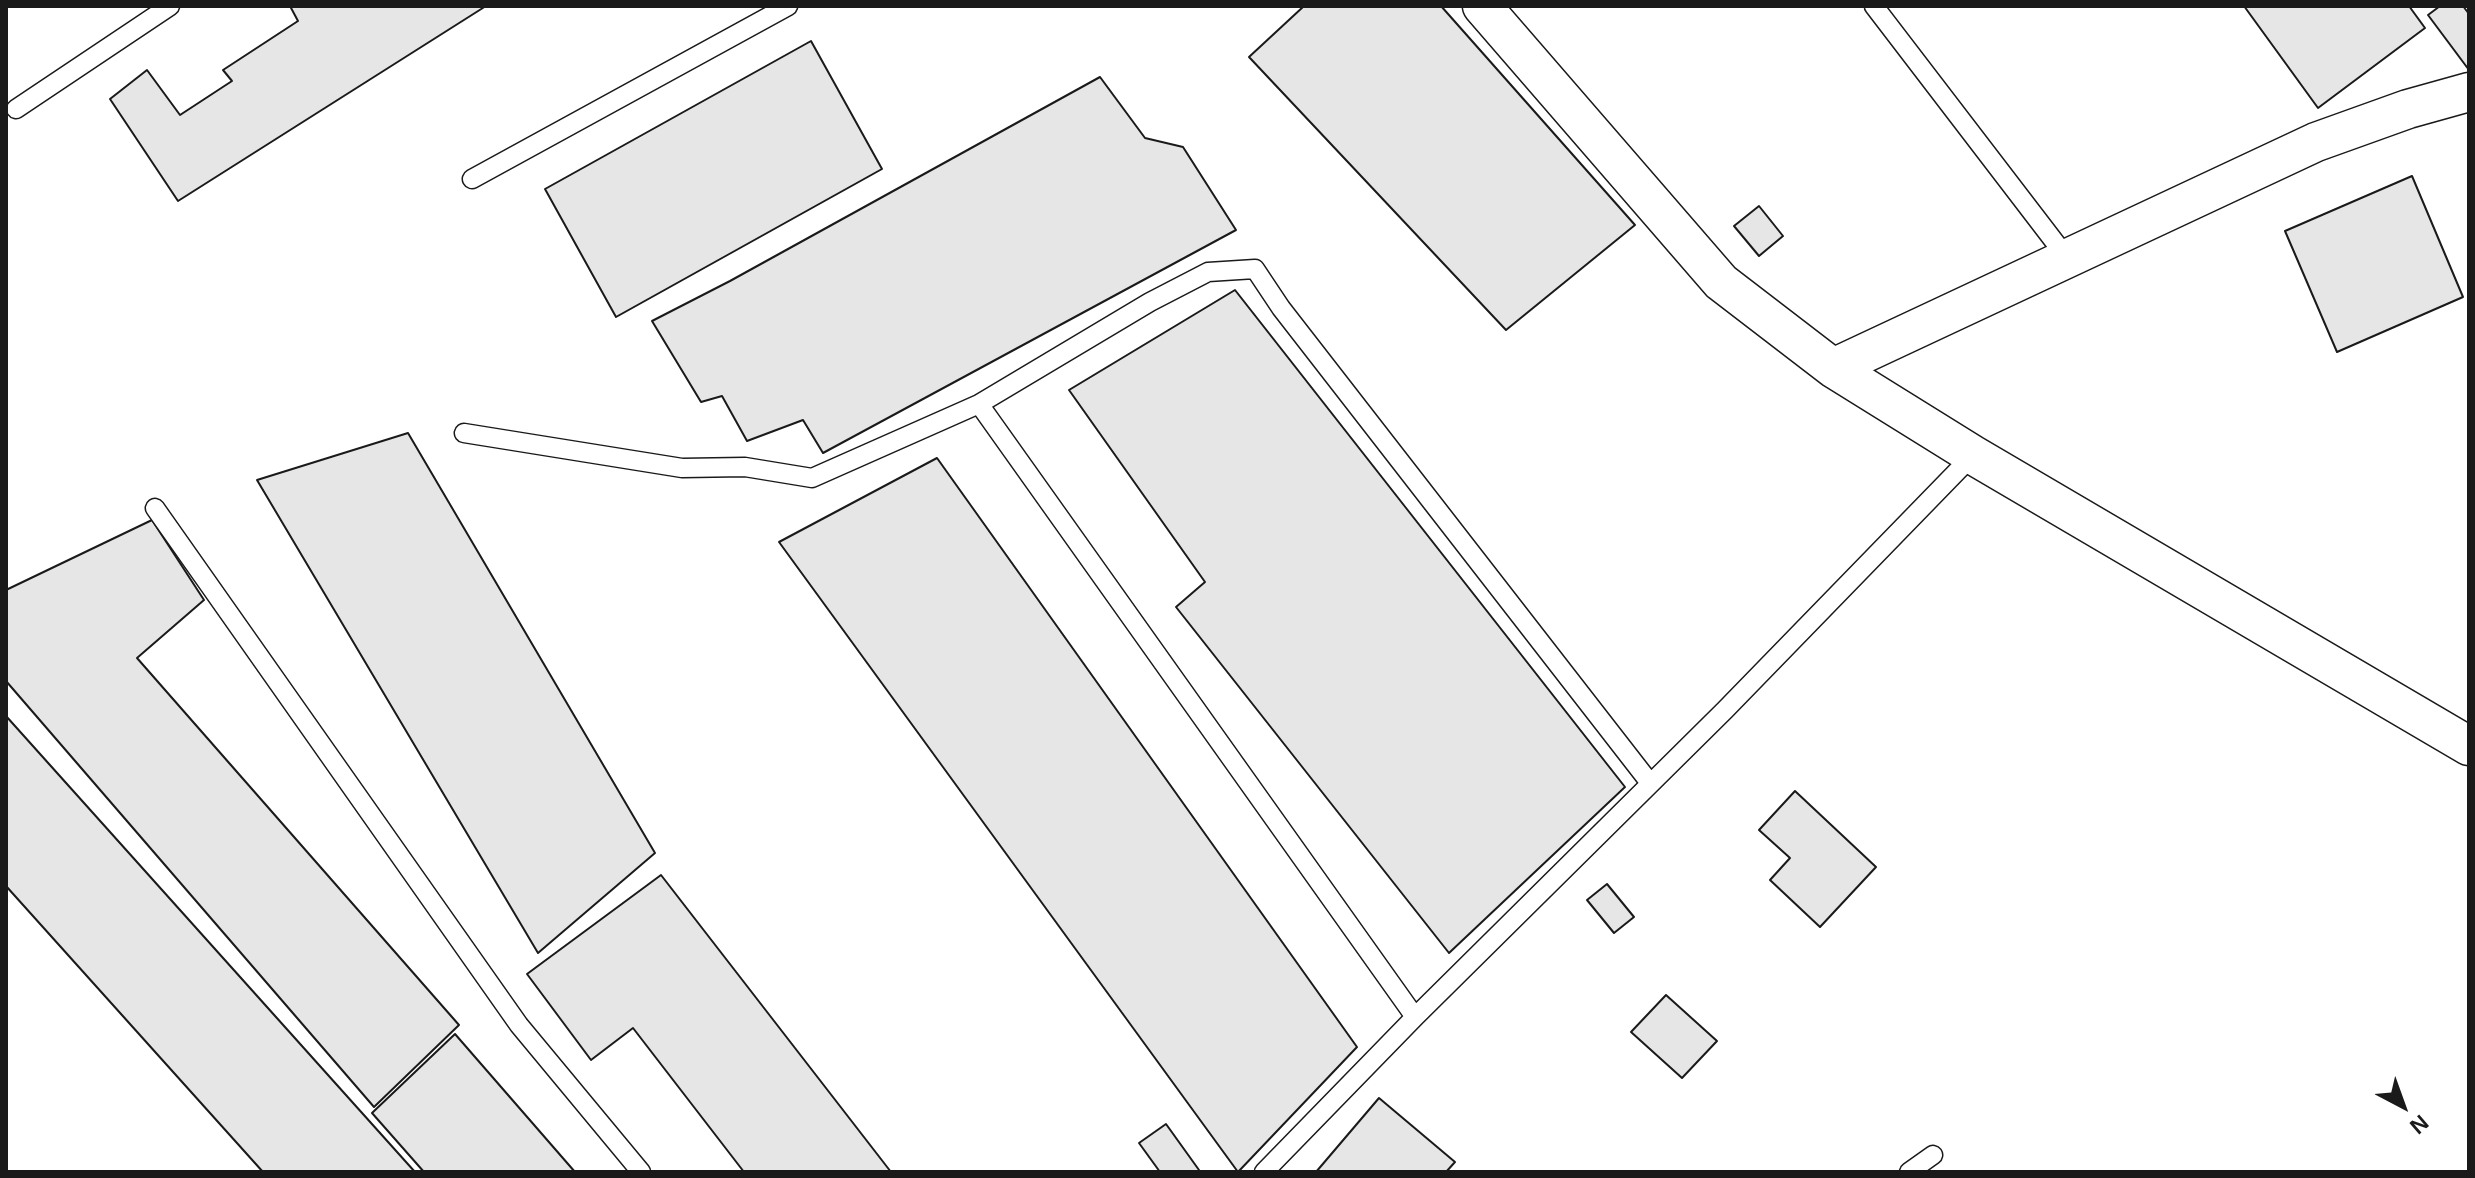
<!DOCTYPE html>
<html>
<head>
<meta charset="utf-8">
<style>
  body { margin:0 }
  #map { position:relative; width:2475px; height:1178px; overflow:hidden; background:#fff; font-family:Helvetica,sans-serif }
  canvas { display:block }
  .frame { position:absolute; inset:0; border:8px solid #1a1a1a; pointer-events:none }
  .north { position:absolute; left:2363px; top:1066px; width:80px; height:80px; -webkit-text-stroke:6px #fff; paint-order:stroke; rotate:139deg; font-size:22px; font-weight:700; line-height:32px; text-align:center; color:#1a1a1a }
  .north::after { content:''; display:block; margin:auto; width:28px; height:36px; background:#1a1a1a; clip-path:polygon(50% 0,100% 100%,50% 72%,0 100%) }
</style>
</head>
<body>
<div id="map">
<canvas width="2475" height="1178"></canvas>
<div class="frame"></div>
<div class="north">N</div>
</div>
<script>
const c = document.querySelector('canvas').getContext('2d');
c.lineJoin = 'round';
function fill(path, color) { c.fillStyle = color; c.fill(path, 'evenodd'); }
function trace(path, color, width, dash) { c.strokeStyle = color; c.lineWidth = width; c.lineCap = dash ? 'butt' : 'round'; c.setLineDash(dash || []); c.stroke(path); }
const building = new Path2D(`
  M290 6H486L178 201 110 99 147 70 180 115 232 81 223 70 298 21Z
  M1304 6H1441L1635 225 1506 330 1249 57Z
  M2244 6H2409L2425 28 2318 108Z
  M2440 6H2463L2469 14V70L2428 15Z
  M811 41 882 169 616 317 545 189Z
  M1100 77 1145 138 1183 147 1236 230 823 453 803 420 747 441 722 396 701 402 652 321 730 281Z
  M2412 176 2463 297 2337 352 2285 231Z
  M1759 206 1783 236 1759 256 1734 226Z
  M1235 290 1625 787 1449 953 1176 607 1205 582 1069 390Z
  M408 433 655 853 538 953 257 480Z
  M937 458 1357 1047 1238 1172 779 542Z
  M152 520 204 600 137 658 459 1025 374 1107 6 681V590Z
  M6 716 415 1172H263L6 886Z
  M1795 791 1876 867 1820 927 1770 880 1790 858 1759 830Z
  M661 875 891 1172H744L633 1028 591 1060 527 974Z
  M1607 884 1634 917 1614 933 1587 900Z
  M1666 995 1717 1041 1682 1078 1631 1032Z
  M455 1034 575 1172H424L372 1113Z
  M1379 1098 1455 1162 1446 1172H1316Z
  M1166 1124 1199 1170 1196 1172H1160L1139 1143Z`);
fill(building, '#e6e6e6');
trace(building, '#1a1a1a', 2);
const service = new Path2D(`
  M1874 6 2067 258
  M16 109 170 6
  M472 179 788 6
  M979 404 1415 1017
  M464 433 682 468 745 467 812 478 979 404 1150 302 1208 272 1255 269 1281 308 1650 783
  M155 508 519 1025 641 1172
  M1264 1172 1415 1017 1725 710 1973 455
  M1909 1172 1933 1155`);
const minor = new Path2D(`
  M1482 6 1721 282 1833 368 1973 455 2469 746
  M1833 368 2316 142 2408 109 2469 92`);
trace(service, '#1a1a1a', 21);
trace(minor, '#1a1a1a', 41);
trace(service, '#fff', 18);
trace(minor, '#fff', 38);
</script>
</body>
</html>
